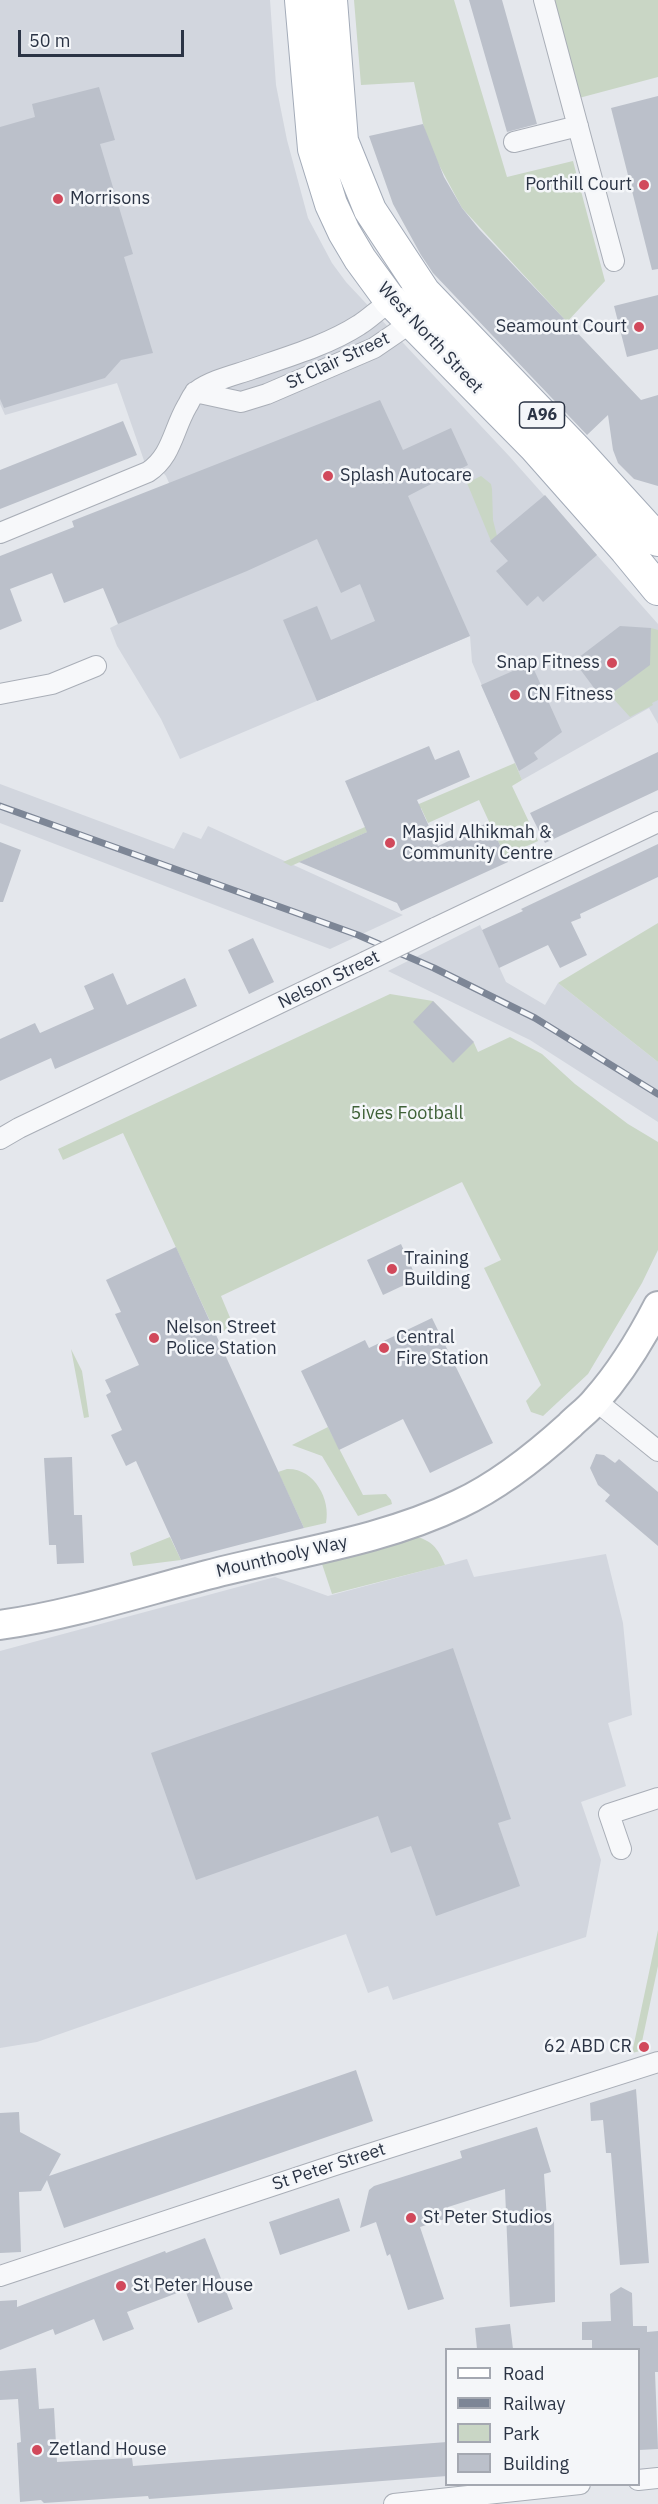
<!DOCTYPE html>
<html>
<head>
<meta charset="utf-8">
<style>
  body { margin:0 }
  #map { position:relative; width:658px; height:2504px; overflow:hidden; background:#e4e7ec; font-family:"IBM Plex Sans",sans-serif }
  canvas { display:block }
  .legend { position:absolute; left:445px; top:2348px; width:195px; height:138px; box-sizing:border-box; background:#f4f6f9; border:2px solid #a4a8b1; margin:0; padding:8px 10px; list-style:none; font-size:18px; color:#2b3445 }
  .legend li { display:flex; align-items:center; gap:12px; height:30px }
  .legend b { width:30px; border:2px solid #a4a8b1 }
  .scale { position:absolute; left:18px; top:30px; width:166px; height:27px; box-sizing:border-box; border:3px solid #2b3445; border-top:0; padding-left:8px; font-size:18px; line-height:21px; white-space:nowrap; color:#2b3445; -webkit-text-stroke:4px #f4f6f9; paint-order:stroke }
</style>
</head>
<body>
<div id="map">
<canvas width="658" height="2504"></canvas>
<ul class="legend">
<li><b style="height:8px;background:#fff"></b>Road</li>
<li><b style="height:8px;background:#7d8696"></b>Railway</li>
<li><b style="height:16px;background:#c9d6c5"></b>Park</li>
<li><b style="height:16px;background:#bbc0ca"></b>Building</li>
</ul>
<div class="scale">50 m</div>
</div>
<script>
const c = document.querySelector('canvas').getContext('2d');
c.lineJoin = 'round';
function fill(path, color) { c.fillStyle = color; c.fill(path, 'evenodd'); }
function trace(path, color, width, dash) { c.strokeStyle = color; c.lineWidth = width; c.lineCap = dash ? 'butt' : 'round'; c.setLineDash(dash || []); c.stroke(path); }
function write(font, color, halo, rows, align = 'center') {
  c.font = font + ' "IBM Plex Sans",sans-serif'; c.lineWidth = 5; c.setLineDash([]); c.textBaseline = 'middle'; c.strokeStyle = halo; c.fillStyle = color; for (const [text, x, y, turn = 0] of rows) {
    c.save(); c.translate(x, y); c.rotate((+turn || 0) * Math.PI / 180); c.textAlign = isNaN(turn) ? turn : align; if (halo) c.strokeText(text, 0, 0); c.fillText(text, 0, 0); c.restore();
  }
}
fill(new Path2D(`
  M0 0H270L276 85 287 140 308 218 332 263 346 282 510 457 658 624V724L649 708 522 780 472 662 470 636 180 759 161 719 117 646 110 628 118 624 194 541 166 476 157 466 148 472 117 383 5 415 0 404Z
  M0 784 174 849 183 832 201 839 208 826 403 915 330 949 0 823Z
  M480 925 506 982 545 1005 558 983 658 1062V1122L530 1040 388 971Z
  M606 1554 623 1623 632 1715 608 1723 626 1786 581 1802 601 1860 586 1937 393 2000 388 1986 368 1993 346 1934 37 2042 0 2048V1651L275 1577 328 1596 467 1559 474 1577Z`), '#d2d6de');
fill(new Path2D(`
  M354 0H454L507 177 573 161 605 281 567 322 462 208 431 150 423 124 414 82 361 85Z
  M554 0H658V77L579 98Z
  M481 476 491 484 492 489 493 520 497 536 491 541 467 483Z
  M651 628 658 630V700L652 703 653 705 630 717 610 695 649 665Z
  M515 763 522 780 512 786 538 841 505 856 479 800 428 823 421 808 291 866 283 862Z
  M658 923V1062L558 983Z
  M390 994 433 1001 474 1043 478 1052 510 1037 542 1054 575 1084 628 1124 658 1142V1250L642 1283 588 1374 543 1416 531 1412 526 1401 541 1385 484 1268 501 1260 462 1182 221 1296 234 1327 216 1334 123 1133 63 1160 58 1149Z
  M71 1349 82 1371 89 1417 84 1418Z
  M328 1427 363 1495 386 1494 391 1500 392 1504 358 1516 322 1456 292 1445Z
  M287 1469C314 1468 331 1499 326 1523L304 1528 278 1472Z
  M412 1536C431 1539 438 1548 445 1565L332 1594 321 1561Z
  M170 1537 181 1560 133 1566 130 1553Z
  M658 1930V1966L640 2051 632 2053Z`), '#c9d6c5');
fill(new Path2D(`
  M469 0H502L537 124 507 132Z
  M99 87 115 140 100 144 133 254 124 257 153 353 121 360 105 378 4 408 0 399V127L35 117 32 104Z
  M658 96V269L652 270 611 108Z
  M423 124 444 177 462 208 479 229 641 400 658 395V486L634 479 618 463 613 450 608 415 587 435 433 273 421 255 393 204 369 136Z
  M658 295V349L627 357 614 306Z
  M380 400 403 450 451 428 468 465 408 496 470 636 317 701 283 620 317 606 331 640 375 621 360 584 341 593 317 539 247 571 118 624 103 588 64 603 52 573 10 589 22 621 0 630V556L74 527 72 521Z
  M123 421 137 455 0 509V470Z
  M545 495 597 555 543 602 538 596 527 606 496 571 508 561 490 541Z
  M620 626 651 628 650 665 603 700 574 661Z
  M531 663 562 732 534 753 538 759 519 771 481 685Z
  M429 746 435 760 459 750 470 777 417 800 438 846 489 822 508 862 401 911 397 903 299 862 367 832 345 781Z
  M658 752V790L545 843 530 813Z
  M0 842 21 850 3 902H0Z
  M658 844V877L580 914 581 918 571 922 587 955 560 968 548 945 499 968 482 930 523 911 521 909Z
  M253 938 274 982 249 994 228 950Z
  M113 973 127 1005 185 978 197 1006 55 1069 51 1058 0 1081V1039L35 1023 40 1033 94 1009 84 986Z
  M433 1001 474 1042 453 1063 413 1022Z
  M401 1244 417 1279 383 1295 367 1260Z
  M176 1247 304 1528 181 1560 136 1461 126 1466 111 1435 122 1430 106 1395 111 1392 105 1380 139 1365 115 1314 121 1312 106 1280Z
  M432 1318 493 1443 430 1473 403 1419 339 1450 301 1371 365 1340 369 1348Z
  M596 1454 604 1455 615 1463 619 1459 658 1492V1546L605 1501 610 1495 598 1485 590 1468Z
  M72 1457 74 1515H82L84 1563 57 1564 56 1545H49L44 1458Z
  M453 1648 511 1819 498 1823 520 1886 436 1916 411 1846 391 1853 378 1816 196 1880 151 1753Z
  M356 2070 373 2121 64 2228 47 2180 41 2191 19 2192 21 2252 0 2253V2113L19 2112 20 2132 61 2154 49 2176Z
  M636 2089 649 2263 620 2265 611 2153H606L603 2120 591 2121 590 2103Z
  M537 2127 551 2172 544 2174 547 2220 554 2219 555 2302 510 2307 505 2189 448 2207 451 2217 420 2227 444 2299 408 2310 390 2254 387 2256 376 2222 360 2228 369 2190 374 2186 462 2158 460 2151Z
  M339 2198 350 2231 280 2255 269 2222Z
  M205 2238 233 2309 198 2323 185 2290 127 2312 134 2329 103 2341 94 2319 55 2335 53 2329 0 2350V2301L17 2300V2307L165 2251 166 2253Z
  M621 2287 632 2293 633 2326H647V2332L658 2331V2372H655L658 2449 639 2450V2349H592V2340H582V2322L611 2321 610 2294Z
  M510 2324 513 2349H477L475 2328Z
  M36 2368 39 2409 54 2408 57 2462 132 2458 133 2466 447 2442V2476L149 2499 148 2496 44 2503 41 2500 20 2502 17 2443 21 2442 18 2399 0 2400V2371Z`), '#bbc0ca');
const street = new Path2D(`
  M544 0 614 261
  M514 142 578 126
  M195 392 241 402 267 394 374 348 412 322 416 313
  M0 533 148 472C172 456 173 430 187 406 190 402 192 394 197 391 212 380 235 375 252 369 287 357 328 345 359 325 374 316 384 302 401 298
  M0 694 52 684 96 666
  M435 928 658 822
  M0 1139 19 1128 365 962
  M596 1401 658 1451
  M621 1849 609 1814 658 1798
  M0 2276 338 2164 658 2062
  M638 2480 658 2478
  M394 2504 580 2484`);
const secondary = new Path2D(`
  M0 1625C71 1615 138 1593 207 1575 291 1553 380 1542 459 1504 500 1485 537 1455 570 1425 578 1417 589 1409 596 1400 621 1372 641 1339 658 1306`);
const primary = new Path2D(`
  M301 0 314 149 331 204 344 232 360 259 390 300 534 446 626 550 658 589
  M331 0 342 141 370 210 424 292 577 451 658 540`);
trace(street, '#a9aeb7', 22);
trace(secondary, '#a9aeb7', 32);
trace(primary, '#a3abb8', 34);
trace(street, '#f7f8fa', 20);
trace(secondary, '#fff', 28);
trace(primary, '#fff', 32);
const rail = new Path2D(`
  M0 806 358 935 434 968 535 1018 658 1094`);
trace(rail, '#7d8696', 7);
trace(rail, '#f4f6f9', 4.5, [14]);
const streetBridge = new Path2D(`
  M365 962 435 928`);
trace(streetBridge, '#a9aeb7', 22, []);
trace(streetBridge, '#f7f8fa', 20);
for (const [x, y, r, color] of [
  [644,185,6,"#d1495b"],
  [58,199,6,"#d1495b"],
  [639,327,6,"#d1495b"],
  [328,476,6,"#d1495b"],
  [612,663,6,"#d1495b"],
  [515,695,6,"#d1495b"],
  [390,843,6,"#d1495b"],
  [392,1269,6,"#d1495b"],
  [154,1338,6,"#d1495b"],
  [384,1348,6,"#d1495b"],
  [644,2047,6,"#d1495b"],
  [411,2218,6,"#d1495b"],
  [121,2286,6,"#d1495b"],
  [37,2450,6,"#d1495b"]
]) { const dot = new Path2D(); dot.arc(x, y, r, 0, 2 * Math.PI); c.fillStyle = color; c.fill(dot); trace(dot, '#f4f6f9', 2); }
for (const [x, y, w] of [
  [542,415,45]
]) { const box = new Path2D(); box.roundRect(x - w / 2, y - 13, w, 26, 4.5); c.fillStyle = '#f4f6f9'; c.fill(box); trace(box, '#2b3445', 1.5); }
write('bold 16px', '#2b3445', null, [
  ["A96",542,415]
]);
write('18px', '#2b3445', '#f4f6f9', [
  ["Porthill Court",632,185,"right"],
  ["Morrisons",70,199],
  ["Seamount Court",627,327,"right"],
  ["Splash Autocare",340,476],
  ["Snap Fitness",600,663,"right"],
  ["CN Fitness",527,695],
  ["Masjid Alhikmah &",402,833],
  ["Community Centre",402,854],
  ["Training",404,1259],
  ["Building",404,1280],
  ["Nelson Street",166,1328],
  ["Police Station",166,1349],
  ["Central",396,1338],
  ["Fire Station",396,1359],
  ["62 ABD CR",632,2047,"right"],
  ["St Peter Studios",423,2218],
  ["St Peter House",133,2286],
  ["Zetland House",49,2450]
], 'left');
write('18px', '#2b3445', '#f4f6f9', [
  ["West North Street",430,338,47],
  ["St Clair Street",338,361,-25],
  ["Nelson Street",329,980,-26],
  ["Mounthooly Way",282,1557,-13],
  ["St Peter Street",329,2167,-18]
]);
write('18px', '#3f6138', '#f4f6f9', [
  ["5ives Football",407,1114]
]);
</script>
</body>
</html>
